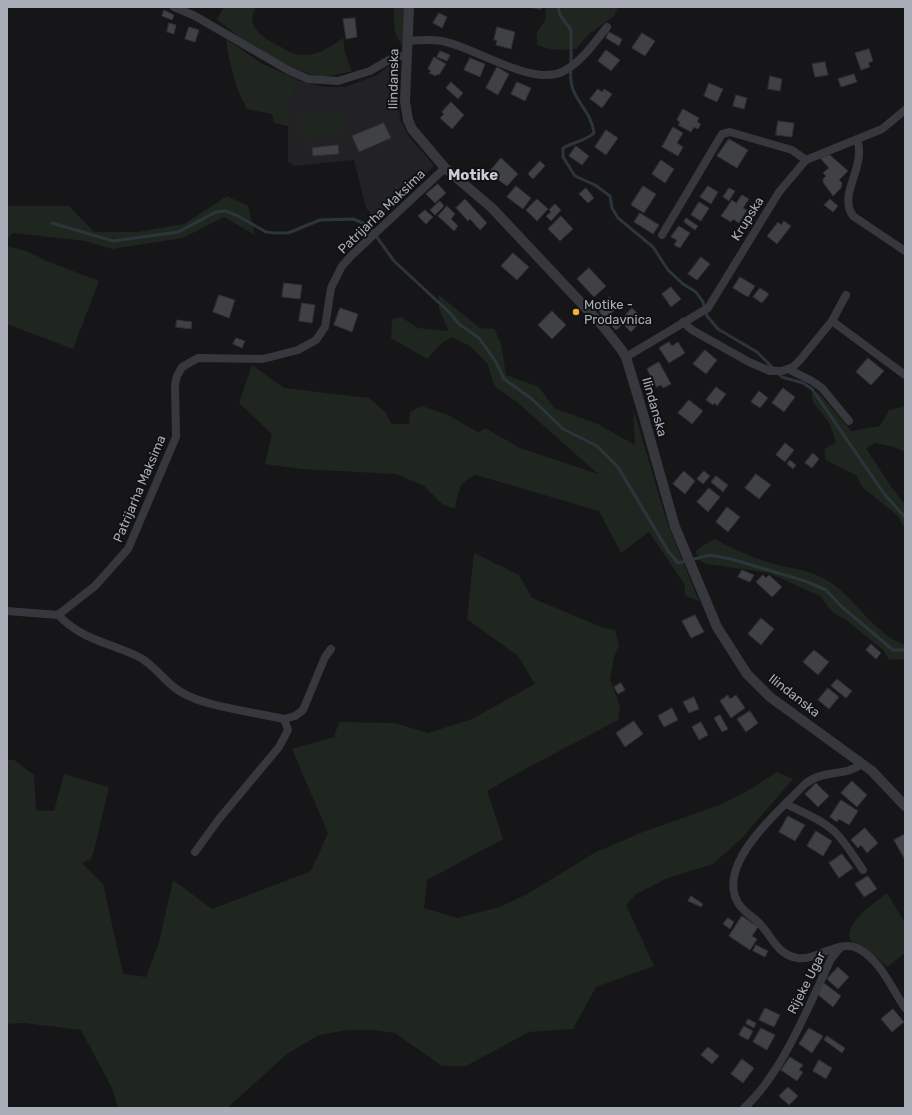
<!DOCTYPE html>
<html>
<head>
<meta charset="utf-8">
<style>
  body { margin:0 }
  #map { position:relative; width:912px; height:1115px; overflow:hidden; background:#161618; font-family:Rubik,sans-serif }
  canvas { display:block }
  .frame { position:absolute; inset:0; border:8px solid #a8adb8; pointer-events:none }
</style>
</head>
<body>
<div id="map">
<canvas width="912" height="1115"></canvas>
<div class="frame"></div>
</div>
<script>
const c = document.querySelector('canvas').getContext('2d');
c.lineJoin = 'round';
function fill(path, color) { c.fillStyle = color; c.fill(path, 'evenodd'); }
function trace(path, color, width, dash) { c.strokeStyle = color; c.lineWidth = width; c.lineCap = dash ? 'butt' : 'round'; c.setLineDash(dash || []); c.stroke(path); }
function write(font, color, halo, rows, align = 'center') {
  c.font = font + ' Rubik,sans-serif'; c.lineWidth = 4; c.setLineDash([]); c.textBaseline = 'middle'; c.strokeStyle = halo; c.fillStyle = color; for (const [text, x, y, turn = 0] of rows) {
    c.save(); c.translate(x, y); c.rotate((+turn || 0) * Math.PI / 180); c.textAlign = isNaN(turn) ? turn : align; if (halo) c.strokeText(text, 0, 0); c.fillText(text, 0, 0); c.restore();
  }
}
fill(new Path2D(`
  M393 63 398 64 400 66 397 82 400 120 410 138 433 164V167L381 217H374L366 208 354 160 294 166 288 162V101L300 81 325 87H344L375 76Z`), '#222225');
fill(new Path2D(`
  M224 7H256C244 27 264 38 279 46 285 49 294 55 301 55 318 56 330 47 343 38L345 53 352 71C341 74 330 77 319 76 294 73 234 36 217 19Z
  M394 7H404V47C391 31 395 26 394 7Z
  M545 7H618L614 16 589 34 576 49C562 50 550 51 537 45V32L546 19Z
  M226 39 261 63 300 81 288 101V126L274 123 272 114 247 109C234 86 230 65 226 39Z
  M340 111 343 134 301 139 299 116Z
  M227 196 248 206 255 235 224 217 183 238 112 249 85 241 13 233 7 240V206H69L94 232H137L184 224Z
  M7 246 27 251 47 261 99 281 73 349 7 324Z
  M439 295 480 328 494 329 501 343 506 375 539 387 554 408 598 424 635 445 633 408 667 522 699 601 685 596V585L649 532 621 553 599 511 476 475C458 482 458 493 455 509L442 504 424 486 396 474 301 469 265 464 272 434 239 403 252 365 284 388 369 398 385 412 392 424H409L410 412 422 406 448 415 478 432 485 428 520 448 598 474 517 402 495 387 487 363 470 346 452 337 443 342 427 359 391 338 392 319 401 317 418 328 449 331 439 309Z
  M811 393H819L851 431 880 426 889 410 905 406V452L894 447 875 443 866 448 892 488 905 504V529L898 516 862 487 856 475 826 460 824 449 836 442 830 424 813 402Z
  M715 539C733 549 751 557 771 563 787 568 805 569 821 577 852 591 871 633 905 645V659L889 660 883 650 845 619 833 613 820 596 769 573 707 564 699 560 696 552 702 546Z
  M474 553 519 575 532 598 604 628 615 630 619 646 614 657 610 679 620 706 618 720 527 768 487 791 503 839 427 880 424 908 457 918 500 907 529 893 596 852 643 832 722 804 749 790 777 772 793 779 742 838 713 864 668 878 636 894 626 905 654 966 596 987 573 1029 529 1032 466 1066H442L395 1033 372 1030H348L319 1035 287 1054 227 1108H118L112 1088 81 1030 24 1023 7 1024V760H14L34 775 36 810 54 811 64 774 109 787 94 851 91 859 82 863 103 884 123 974 146 977 159 942 173 880 212 909 311 871 328 833 292 749 334 737 339 722 395 723 428 733 472 719 535 684 518 656 467 619Z
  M887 893 905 923V953L887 967 873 954 850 940C846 920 873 905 887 893Z`), '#1e261f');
trace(new Path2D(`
  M558 7 560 15 571 30V63
  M571 69C567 99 591 107 594 133 585 141 574 142 563 148V157L575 176 595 185 610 196 612 208 618 218 653 247 668 270 683 284 696 292 703 302 707 316 718 329 757 352 782 377 803 383 812 389 885 495 905 517
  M52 223 113 241 178 232 216 212 226 211 238 216 266 232 274 233H288L320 220 353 219 368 225 394 261 450 313 459 324 479 338 496 362 504 379 532 399 563 429 597 446 618 467 668 551 678 563 710 555 731 559 805 581 826 590 842 607 893 650H905`), '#2c353c', 3);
const building = new Path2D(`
  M529 7H541V9Z
  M164 10 174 15 172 20 162 16Z
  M439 13 447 17 442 28 433 23Z
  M355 18 357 37 346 39 343 19Z
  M169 23 176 25 174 34 167 32Z
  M189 27 199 30 195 42 185 39Z
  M497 27 515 32 511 49 496 45 497 40H494Z
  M609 32 622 39 619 46 606 38Z
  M642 33 655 41 645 56 632 48Z
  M869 49 873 61 868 63 870 67 861 70 855 53Z
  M606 50 620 60 611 71 598 61Z
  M440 51 450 55 447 61 437 57Z
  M434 57 446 64 439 75 437 74 436 76 429 73 431 71 428 69Z
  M470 58 485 64 480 77 464 70Z
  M825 62 828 75 815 77 812 64Z
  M497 67 509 74 498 95 486 88Z
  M854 74 857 82 841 87 838 79Z
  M770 76 782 79 780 91 768 89Z
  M451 82 463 93 458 99 446 88Z
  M517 82 531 88 525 101 511 94Z
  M709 83 723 89 717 102 704 96Z
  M598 89 602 92 604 89 612 94 602 108 590 99Z
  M736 95 747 98 744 109 733 106Z
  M451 102 464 115 452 129 440 118 444 114 442 112Z
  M683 109 699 118 697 122 701 124 698 129 694 127 691 132 678 125 680 122 677 120Z
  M778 121 794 123 792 137 776 135Z
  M384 123 391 138 359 152 352 136Z
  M673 127 683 133 677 143 683 147 678 156 662 147Z
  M606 130 618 138 606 155 595 147Z
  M729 139 748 150 737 168 717 156Z
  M338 145 339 154 313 156 312 148Z
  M576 146 589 156 582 165 569 156Z
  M830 155 848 171 839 180 842 183 841 188 833 196 823 182V179L826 176 823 173 829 168 820 158Z
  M501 158 518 174 507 186 493 176 494 175 490 171Z
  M661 160 674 169 665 183 652 174Z
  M540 161 545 166 533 179 528 174Z
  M438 184 446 193 435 203 426 194Z
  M516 186 531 198 523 209 507 197Z
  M643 186 656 194 644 213 631 205Z
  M708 186 718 192 711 204 700 197Z
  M586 188 594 198 588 203 579 194Z
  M729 188 735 191 729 201 723 197Z
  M742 195 749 199 743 208 747 210 739 223 733 219 731 222 721 216 732 200 736 203Z
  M465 199 487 223 480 230 470 219 468 221 456 208Z
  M537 199 548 209 537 221 526 210Z
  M830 199 838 206 833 212 824 205Z
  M440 201 444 206 435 215 430 210Z
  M699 202 709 208 701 221 691 215Z
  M555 204 561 210 551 221 546 216 551 212 549 210Z
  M447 206 455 214 451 219 458 226 454 231 438 216Z
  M425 210 433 217 426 224 418 216Z
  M640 213 659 225 653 234 634 222Z
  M561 216 573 229 560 241 548 229Z
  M686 218 698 226 695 230 684 222Z
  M784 221 791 226 777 244 767 236 778 222 781 225Z
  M679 226 690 233 680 248 674 245 677 240 671 237Z
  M513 253 529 267 517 280 501 266Z
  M701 257 710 264 697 280 688 274Z
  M589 268 606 286 594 297 577 279Z
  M740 277 755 286 748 297 733 288Z
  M284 283 302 285 300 299 282 297Z
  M671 287 681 299 671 307 662 294Z
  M760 288 769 294 762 303 753 297Z
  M219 295 235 300 229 318 213 312Z
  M610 297 615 303 617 302 620 305 605 319 595 306 601 301 608 310 610 308 605 301Z
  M302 303 315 305 312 323 299 321Z
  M340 308 358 314 352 332 334 325Z
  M632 308 643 319 631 332 620 321Z
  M552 311 566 325 552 339 538 325Z
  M177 320 192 322 191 329 176 327Z
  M618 321 622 325 616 330 612 326Z
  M236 338 245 341 242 348 233 344Z
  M669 342 672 346 678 342 685 353 669 363 659 348Z
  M705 350 717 360 706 374 693 364Z
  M868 358 884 371 871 385 856 372Z
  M659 362 671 384 663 388 661 385 656 387 647 369Z
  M716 387 726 394 717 406 715 403 713 405 706 400Z
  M783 388 795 397 784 412 772 403Z
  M759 391 768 398 760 408 751 402Z
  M689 400 703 411 692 424 678 413Z
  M785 443 794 450 785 462 776 455Z
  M813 453 819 459 812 468 805 463Z
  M790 460 796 465 793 469 787 464Z
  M684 471 695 481 685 494 673 484Z
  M704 471 710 476 703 484 697 479Z
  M756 474 771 485 759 499 745 488Z
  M716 476 728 485 723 492 711 482Z
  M709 488 720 497 708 512 697 502Z
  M727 507 740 517 728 532 716 522Z
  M742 570 754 575 750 582 738 577Z
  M763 575 766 578 769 575 782 587 772 597 756 582Z
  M695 615 704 632 691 638 682 621Z
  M761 618 774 629 761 645 748 634Z
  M871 644 881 653 876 659 866 650Z
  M814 650 829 662 818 675 803 662Z
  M837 679 852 691 846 698 831 686Z
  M621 683 625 690 618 694 614 687Z
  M828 688 839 697 829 709 818 700Z
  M728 695 730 699 736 695 745 708 731 718 720 701Z
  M694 697 699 709 689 713 683 702Z
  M672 708 678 720 664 727 658 716Z
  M750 711 758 723 746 732 737 719Z
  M720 715 728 729 722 732 714 718Z
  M634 721 643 734 625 747 616 733Z
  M701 722 708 735 699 740 692 727Z
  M852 781 867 795 857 807 841 793Z
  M816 783 829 796 818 807 805 794Z
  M841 800 858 811 849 825 839 819 837 822 830 817Z
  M788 816 805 825 795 841 779 832Z
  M865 828 878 843 867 853 861 845 858 848 851 840Z
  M816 831 832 841 823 856 807 846Z
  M905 834V860L894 840Z
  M842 854 853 868 839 878 829 863Z
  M868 876 877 889 864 897 855 884Z
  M691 896 703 904 701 907 688 901Z
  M742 916 758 927 752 936 757 939 750 950 729 936Z
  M728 918 734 922 730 929 723 924Z
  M756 945 768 951 765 957 753 951Z
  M838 967 849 977 838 989 827 979Z
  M824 983 841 996 833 1007 816 993Z
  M765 1008 780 1015 774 1027 759 1020Z
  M893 1009 904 1022 892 1032 881 1019Z
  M748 1019 756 1023 754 1028 746 1024Z
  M744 1026 753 1031 748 1040 739 1035Z
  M761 1028 775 1035 767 1050 753 1042Z
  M809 1028 823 1036 812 1053 799 1044Z
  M827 1036 845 1048 842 1053 824 1040Z
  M708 1047 719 1056 712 1064 701 1055Z
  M790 1057 803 1065 799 1070 803 1072 797 1081 781 1070Z
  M742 1059 754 1068 743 1083 731 1074Z
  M819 1060 832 1068 826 1079 813 1071Z
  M788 1087 798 1096 789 1105 779 1096Z`);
fill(building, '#404145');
trace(building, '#303034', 1);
trace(new Path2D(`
  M174 7 195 16 288 70 308 79 338 81 370 71 394 57 407 55
  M408 41C419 40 431 39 442 41 474 47 531 86 562 72 581 63 594 43 607 27
  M857 139C867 167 837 194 853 216L905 251
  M662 235 722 134 730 132 792 150 806 160
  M832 321 905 375
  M683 322 692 330 749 362 770 371H782L793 367 800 360 832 321 846 295
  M626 357 708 308 779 192 806 160 882 129 905 110
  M788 369 812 381 822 388 849 421
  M7 611 58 615 95 586 128 549 176 437 175 385 177 376 182 367 198 358 263 359 298 350 316 340 325 327 331 288 342 266 353 254 445 168
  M58 615C84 641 108 642 139 657 156 666 165 683 181 692 205 707 254 712 284 719
  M862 764C844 777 824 769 805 784 781 809 717 862 737 901 741 911 753 916 760 924 773 938 777 954 797 958 818 961 839 938 859 949 880 960 892 989 905 1008
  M786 804C802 812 821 819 835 832 846 843 854 857 863 870
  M195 852 219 819 279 747 288 730 284 719 295 716 303 710 325 657 331 649
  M744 1108C782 1074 809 1005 831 959L840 948`), '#37383d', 8);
trace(new Path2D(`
  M409 7 405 101 408 120 412 129 445 168 492 208 601 324 621 349 626 357 641 407 675 527 717 627 747 674 770 697 872 771 905 806`), '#37383d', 10);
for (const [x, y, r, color] of [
  [576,312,4,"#f2b134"]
]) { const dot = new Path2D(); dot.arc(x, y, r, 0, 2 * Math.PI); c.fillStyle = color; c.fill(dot); trace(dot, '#111113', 1.5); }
write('13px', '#a8adb8', '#111113', [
  ["Ilindanska",394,79,-89],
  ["Patrijarha Maksima",382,212,-44],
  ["Krupska",748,219,-58],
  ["Ilindanska",654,407,74],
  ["Patrijarha Maksima",140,489,-67],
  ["Ilindanska",794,696,38],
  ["Rijeke Ugar",807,983,-63]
]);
write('13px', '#a8adb8', '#111113', [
  ["Motike -",584,305],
  ["Prodavnica",584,320]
], 'left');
write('bold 15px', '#c9ccd4', '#111113', [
  ["Motike",473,176]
]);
</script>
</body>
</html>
